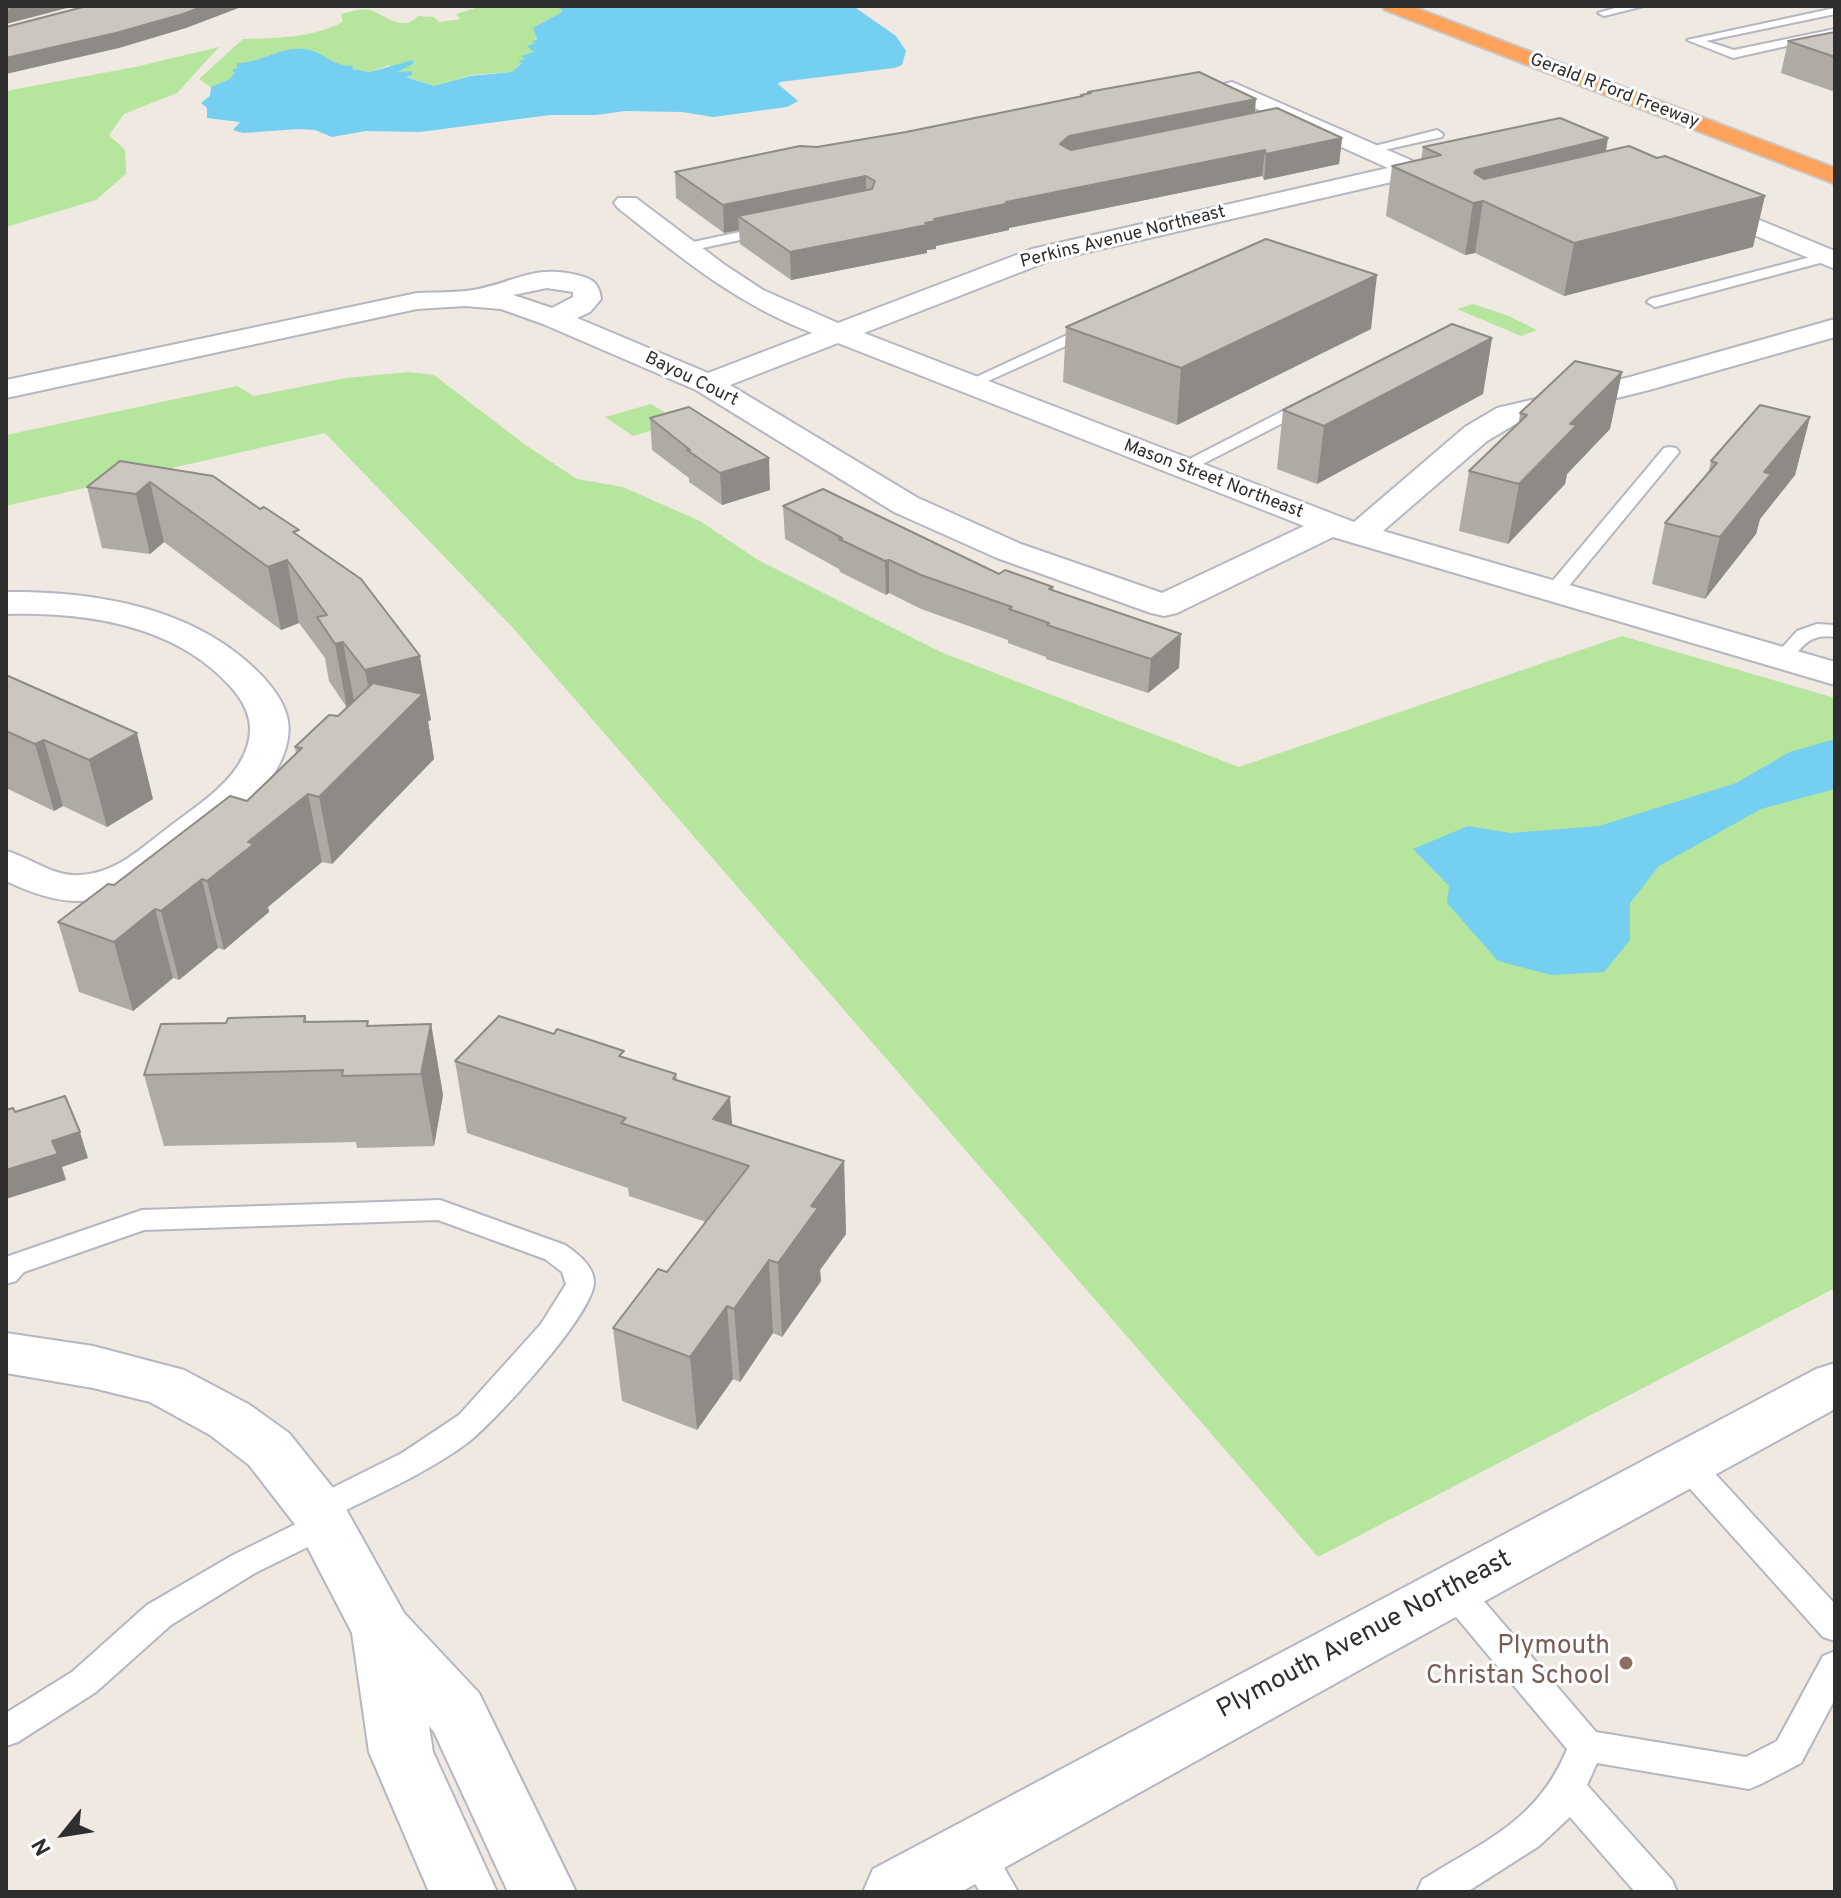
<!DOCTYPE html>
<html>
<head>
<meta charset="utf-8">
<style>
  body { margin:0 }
  #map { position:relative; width:1841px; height:1898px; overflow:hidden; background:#efe9e1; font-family:Overpass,sans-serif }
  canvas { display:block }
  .frame { position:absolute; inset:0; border:8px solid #2e2e2e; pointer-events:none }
  .north { position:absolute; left:24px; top:1794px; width:80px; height:80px; -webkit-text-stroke:6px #fff; paint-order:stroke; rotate:240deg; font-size:22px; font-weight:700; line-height:32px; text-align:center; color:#2e2e2e }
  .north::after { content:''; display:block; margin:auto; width:28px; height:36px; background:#2e2e2e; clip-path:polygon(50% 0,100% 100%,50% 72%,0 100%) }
</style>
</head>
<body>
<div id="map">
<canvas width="1841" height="1898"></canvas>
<div class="frame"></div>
<div class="north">N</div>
</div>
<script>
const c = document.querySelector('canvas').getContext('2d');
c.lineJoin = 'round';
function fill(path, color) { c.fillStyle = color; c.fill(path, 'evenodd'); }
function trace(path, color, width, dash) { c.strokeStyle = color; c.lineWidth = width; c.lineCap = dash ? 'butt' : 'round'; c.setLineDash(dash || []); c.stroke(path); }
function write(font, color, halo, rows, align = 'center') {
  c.font = font + ' Overpass,sans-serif'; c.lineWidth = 6; c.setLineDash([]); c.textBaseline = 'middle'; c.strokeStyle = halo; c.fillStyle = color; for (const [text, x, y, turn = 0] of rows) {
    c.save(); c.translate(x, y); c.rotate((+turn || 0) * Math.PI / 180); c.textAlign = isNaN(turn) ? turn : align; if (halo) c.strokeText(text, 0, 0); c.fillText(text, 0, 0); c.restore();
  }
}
fill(new Path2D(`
  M483 6H564L560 8 562 12 547 21 533 42 537 43 535 52 512 72 471 75 434 86 404 76 389 65 370 72 351 69 352 66H338L306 49 274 53 271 57 245 63 228 80 211 87 199 79 243 39C278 38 311 38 343 22L341 14C350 12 363 7 373 11 387 17 403 32 418 16L434 17 439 22 461 19 456 14Z
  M219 47 177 93 124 114 109 135 125 150 126 174 96 200 6 227V91L135 67Z
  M1473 304 1509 316 1537 330 1521 336 1457 309Z
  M409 372 434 375 524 444 577 479 623 487 700 521 758 560 943 653 1239 767 1622 636 1835 698V1288L1318 1557 514 629 325 433 6 506V435L237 386 254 396 346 378Z
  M651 404 680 422 633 436 605 417Z`), '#b6e59e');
fill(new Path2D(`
  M564 6H853L896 36 906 51 902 65 894 68 780 82 778 84 798 101 787 107 713 117 682 112 625 111 596 115H550L420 132 366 131 332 137 315 130 298 129 243 133 233 130 240 122 207 118V108L201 103 210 96 211 87 228 80 235 73 232 70 237 68V63C260 63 281 46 305 49 324 52 331 66 353 66L352 69 370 72 413 60V64L397 72 412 71V75L406 77 434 86 470 76 512 72 522 63 518 61 525 59 521 56 534 52 527 46 536 43 531 42 537 39 533 28 562 12 560 8Z
  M1835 739V789L1761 809 1659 866 1630 903V940L1604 972 1551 975 1498 961 1447 903 1449 886 1413 849 1468 826 1511 833 1599 826 1736 783 1790 752Z`), '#75cff0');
const service = new Path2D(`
  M1622 6H1644L1604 16 1598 13Z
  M1835 8V14L1706 41 1734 50 1835 29V35L1733 58 1687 40Z
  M1437 130 1443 134 1442 137 1366 154 1359 150Z
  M772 225 777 226V232L684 252 677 248 684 244Z
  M1826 253 1833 257 1831 260 1655 307 1647 302 1650 299Z
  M1093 323 1101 328 1099 331 977 386H965L963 383Z
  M1310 397 1318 402 1316 406 1187 472 1181 473 1172 468Z
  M1670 447 1676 448 1679 452 1676 456 1559 598H1545L1542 594 1545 590 1664 448Z
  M1817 624 1835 625V637C1812 633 1802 645 1789 663H1775L1772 659 1797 631Z
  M440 1200 565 1245C577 1253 594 1266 594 1282 594 1314 493 1424 466 1444 426 1473 380 1493 336 1515L341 1524 336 1533 255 1573 171 1625 96 1692 18 1742 6 1746V1713L72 1672 147 1605 233 1555 306 1519 301 1510 306 1501 402 1453 459 1415 541 1324 566 1284 562 1272 545 1259 438 1220 144 1230 24 1272 16 1281 6 1284V1257L142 1210Z
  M1686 1451 1697 1454 1835 1604V1641L1823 1637 1675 1472 1671 1463 1675 1454Z
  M1453 1575 1465 1579 1596 1732 1746 1757 1777 1741 1823 1656 1835 1651V1699L1801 1763 1761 1784 1749 1789 1597 1763 1587 1785 1672 1880 1677 1892H1635L1570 1817 1539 1846 1467 1892H1417L1422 1880C1484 1841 1538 1821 1567 1749L1441 1599 1437 1589 1441 1579Z
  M974 1833 987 1838 1018 1892H980L956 1850 961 1838Z`);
const minor = new Path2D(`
  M1232 82 1415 162 1448 155 1457 157 1460 162 1457 167 1448 169 1049 261 864 333 1354 522 1465 427 1497 408 1630 377 1835 319V337L1649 390 1519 422 1487 441 1383 531 1835 662V685L1333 537 1177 613 1164 616 1151 613 997 558 894 512 696 390 543 324 501 309 465 306 417 309 6 398V380L417 293C435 292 456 293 473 290 514 283 533 264 577 275 593 279 599 283 601 299L590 312 577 318 708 373 812 333C734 302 684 260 618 208L614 203 618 198H636L725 265 763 290 838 323 1032 249 1388 168 1224 94 1221 89 1224 84ZM547 288 573 292V297L552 308 513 295ZM838 343 1304 526 1162 593 1021 544 918 498 730 385Z
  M1701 196 1835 251V269L1692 209 1688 204 1692 199Z
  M6 592C98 591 199 608 264 678 279 695 292 714 288 738 280 787 231 818 195 846 179 859 165 874 146 883 127 893 103 899 82 901 56 902 29 892 6 881V851C32 858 53 877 80 875 117 873 141 848 169 827 195 807 228 787 243 757 257 729 249 707 230 686 174 624 85 612 6 614Z
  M6 1333 93 1346 184 1370 250 1405 289 1433 337 1493 404 1613 479 1693 576 1892H508L434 1732 429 1726 433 1752 497 1892H429L369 1752 352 1633 297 1527 249 1465 210 1435 150 1402 93 1388 6 1373Z`);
const secondary = new Path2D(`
  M1835 1363V1409L1381 1658 961 1892H863L873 1869 1816 1369Z`);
const motorway = new Path2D(`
  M1382 6H1411L1835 168V184L1385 10Z`);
trace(service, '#b4b7c1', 4);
trace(minor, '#b4b7c1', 4);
trace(secondary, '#b4b7c1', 4);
trace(motorway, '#c9c9c9', 4);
fill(service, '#fff');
fill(minor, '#fff');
fill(secondary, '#fff');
fill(motorway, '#ffa35c');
fill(new Path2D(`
  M1835 32V92L1781 73 1788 41Z
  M1088 92 1255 113 1342 138 1339 164 1264 180 1262 176 1009 228V230L936 246V249L927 250V253L791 280 740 244 739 230 724 233 676 198 675 172 906 132 1080 97 1081 95 1088 93Z
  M1608 138 1606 151 1753 247 1564 296 1475 253 1465 255 1386 216 1392 166 1421 160 1423 147Z
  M1066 327 1371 329 1177 425 1063 382Z
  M1492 338 1483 394 1317 484 1277 469 1283 410Z
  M1622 372 1610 429 1567 474 1565 484 1508 544 1459 531 1469 471 1519 422 1520 413Z
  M1810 417 1795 475 1760 519 1756 534 1705 599 1652 584 1665 523 1708 474 1711 461Z
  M650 418 770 490 722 505 689 482V478L652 450Z
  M120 461 300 537 431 720 428 721 434 759 332 864 322 862 268 907 269 912 224 950 218 948 179 980 173 978 133 1011 79 992 58 922 247 801 296 754 295 747 338 716 347 708 329 681 325 658 299 623 281 630 164 542 150 554 102 548 87 487Z
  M783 506 999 574 1053 587V591L1181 634 1179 668 1148 693 1046 659V657L1008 643V640L921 609 889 593 886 595 840 572 839 569 785 539Z
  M6 675 153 799 107 827 63 806 54 811 6 788Z
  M305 1016 307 1022 369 1026 431 1024 443 1095 434 1146 357 1148 356 1142 164 1146 144 1075 226 1023Z
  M625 1058 676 1074 677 1080 732 1125 844 1161 846 1234 820 1270 821 1281 782 1337 773 1333 740 1382 733 1379 697 1430 622 1401 613 1328 667 1272 706 1222 629 1196 628 1188 467 1133 455 1061Z`), '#afaba4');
fill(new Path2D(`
  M17 6H75L6 24V9Z
  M204 6H244L186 28 119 48 6 74V58Z
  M1256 99 1254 124 1059 170 1060 144 1069 136Z
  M1342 138 1339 164 1264 180 1266 154Z
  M1608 138 1599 187 1483 201 1475 253 1465 255 1473 203 1474 173 1476 170Z
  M1265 150 1262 176 1009 228V230L936 246V249L927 250V253L791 280 790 252 925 223 934 219 1006 202Z
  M866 176V203L738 216 739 230 724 233 723 205Z
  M1765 196 1753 247 1564 296 1574 243Z
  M1377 275 1371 329 1177 425 1181 368Z
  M1492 338 1483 394 1317 484 1324 426Z
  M1622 372 1610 429 1567 474 1565 484 1508 544 1519 484 1570 424Z
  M1810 417 1795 475 1760 519 1756 534 1705 599 1720 537 1764 472Z
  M769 458 770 490 722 505 720 473Z
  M150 482 164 542 150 554 136 494Z
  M287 560 299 623 281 630 268 567Z
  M889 560V593L886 595 885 561Z
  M1181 634 1179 668 1148 693 1151 659Z
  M343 642 355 706 347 708 335 644Z
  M420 656 431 720 428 721 434 759 332 864 319 797 377 735 365 670Z
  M137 733 153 799 107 827 89 760Z
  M44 740 63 806 54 811 35 744Z
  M308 794 322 862 268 907 269 912 224 950 207 881 248 842Z
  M202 879 218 948 179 980 161 911Z
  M155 909 173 978 133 1011 114 942Z
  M431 1024 443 1095 434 1146 421 1074Z
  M730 1097 735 1161 713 1119Z
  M80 1132 88 1158 62 1167 66 1180 6 1199V1170L52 1141Z
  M844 1161 846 1234 820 1270 821 1281 782 1337 778 1263 811 1206Z
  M769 1260 773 1333 740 1382 734 1309Z
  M727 1306 733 1379 697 1430 690 1357Z`), '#8e8b86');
const building = new Path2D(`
  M87 6H204L183 14 116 33 6 58V27Z
  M1835 32V57L1788 41Z
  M1199 72 1256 99 1069 136 1060 144 1071 150 1277 108 1342 138 1266 154 1265 150 1006 202 1010 203 934 219 936 221 925 223 927 225 790 252 738 216 872 189 875 181 866 176 723 205 675 172 800 146 817 147 906 132 1083 96 1081 95 1091 93 1088 92Z
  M1560 118 1608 138 1476 170 1474 173 1484 179 1629 146 1657 158 1665 156 1765 196 1574 243 1483 201 1473 203 1392 166 1441 155 1423 147Z
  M1266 239 1377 275 1181 368 1066 327Z
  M1452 324 1492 338 1324 426 1283 410Z
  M1575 361 1622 372 1570 424 1577 425 1519 484 1469 471 1527 415 1520 413Z
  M1760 405 1810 417 1764 472 1771 474 1720 537 1665 523 1717 463 1711 461Z
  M689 407 769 458 720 473 687 450H690L650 418Z
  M120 461 213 476 260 509 264 507 299 530 293 532 361 579 420 656 365 670 343 642 335 644 317 617 327 615 287 560 268 567 150 482 136 494 87 487Z
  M823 489 999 574 1005 570 1053 587 1049 589 1181 634 1151 659 1047 625 1049 623 1009 609 1012 607 921 575 889 560 885 561 839 539 842 538 783 506Z
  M6 675 137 733 89 760 44 740 35 744 6 731Z
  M373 683 423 694 319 797 308 794 248 842 254 844 207 881 202 879 161 911 155 909 114 942 58 922 108 884 114 885 230 796 247 801 302 748 295 747 329 715 338 716Z
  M305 1016 304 1022 368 1021 367 1026 431 1024 421 1074 342 1076 343 1070 144 1075 161 1024 226 1023 228 1018Z
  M499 1016 554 1034 557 1029 624 1051 619 1056 676 1074 673 1079 730 1097 713 1119 844 1161 811 1206 818 1208 778 1263 769 1260 734 1309 727 1306 690 1357 613 1328 658 1269 667 1272 749 1166 621 1123 626 1118 455 1061Z
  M65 1096 80 1132 52 1141 58 1154 6 1170V1110L13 1108 15 1112Z`);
fill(building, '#cbc7bf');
trace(building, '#8e8b86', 2);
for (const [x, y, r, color] of [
  [1626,1663,8,"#8d6e63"]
]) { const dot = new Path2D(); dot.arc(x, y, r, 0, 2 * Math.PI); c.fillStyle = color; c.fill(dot); trace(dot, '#fff', 3); }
write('18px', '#2e2e2e', '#fff', [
  ["Gerald R Ford Freeway",1614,92,21],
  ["Perkins Avenue Northeast",1123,238,-14],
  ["Bayou Court",691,380,26],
  ["Mason Street Northeast",1213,480,21]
]);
write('26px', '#2e2e2e', '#fff', [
  ["Plymouth Avenue Northeast",1365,1636,-28]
]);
write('26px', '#785e54', '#fff', [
  ["Plymouth",1610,1648],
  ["Christan School",1610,1678]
], 'right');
</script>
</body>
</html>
